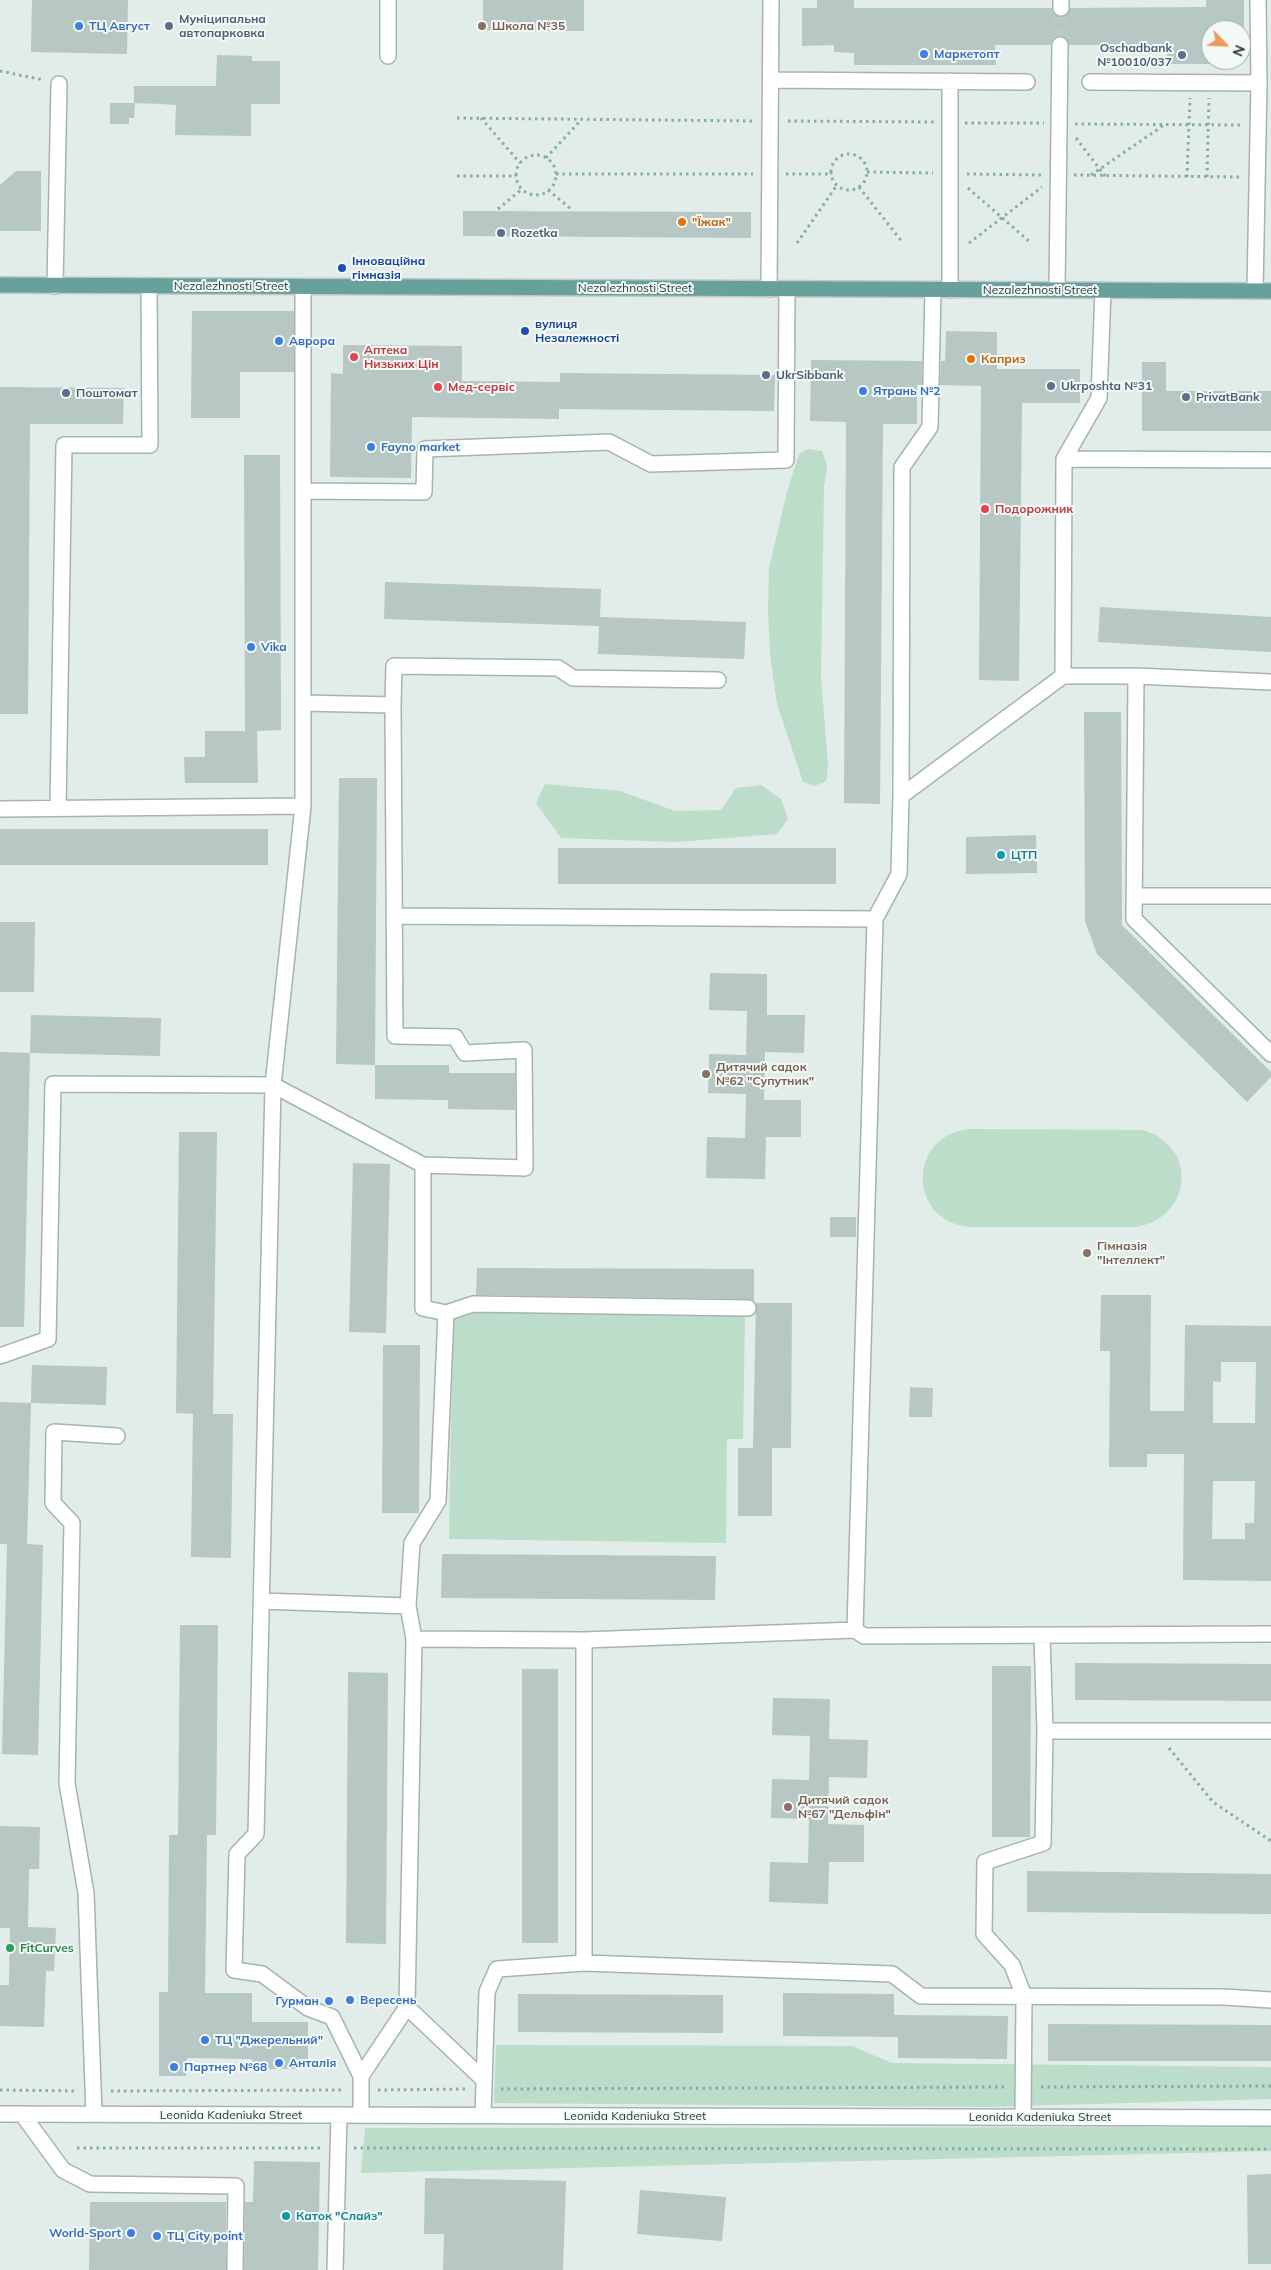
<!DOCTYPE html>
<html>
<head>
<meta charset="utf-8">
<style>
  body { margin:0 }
  #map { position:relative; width:1271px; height:2270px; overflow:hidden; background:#e2ece9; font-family:Mulish,sans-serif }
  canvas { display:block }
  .north { position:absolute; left:1201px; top:20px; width:50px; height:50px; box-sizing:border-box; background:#f3f9f6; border:1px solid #9faeab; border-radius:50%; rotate:114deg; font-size:14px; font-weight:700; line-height:20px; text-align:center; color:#223d3a }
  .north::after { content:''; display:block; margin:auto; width:18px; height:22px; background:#ef975d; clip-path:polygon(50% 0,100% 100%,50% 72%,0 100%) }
</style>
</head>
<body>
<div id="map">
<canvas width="1271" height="2270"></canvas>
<div class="north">N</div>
</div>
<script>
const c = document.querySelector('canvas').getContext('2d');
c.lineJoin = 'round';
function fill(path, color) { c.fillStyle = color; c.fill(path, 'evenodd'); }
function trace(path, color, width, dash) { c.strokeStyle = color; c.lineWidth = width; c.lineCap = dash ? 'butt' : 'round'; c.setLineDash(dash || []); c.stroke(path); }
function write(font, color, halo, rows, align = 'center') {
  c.font = font + ' Mulish,sans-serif'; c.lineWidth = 4; c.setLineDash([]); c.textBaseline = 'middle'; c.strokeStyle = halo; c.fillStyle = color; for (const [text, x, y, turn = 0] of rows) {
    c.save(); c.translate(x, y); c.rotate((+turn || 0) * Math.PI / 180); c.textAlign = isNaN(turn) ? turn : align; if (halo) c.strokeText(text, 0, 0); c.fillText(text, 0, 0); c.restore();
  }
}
fill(new Path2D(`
  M808 449 822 451 827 466 824 486 821 678 828 765 826 781 815 786 803 782 777 704 770 655 768 612 769 568 787 492 799 454Z
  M545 784 620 791 675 811 721 810 736 788 761 785 781 799 788 819 777 834 677 842 561 838 536 803Z
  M970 1129 1143 1130C1199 1147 1192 1218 1136 1227H970C907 1221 907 1135 970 1129Z
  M453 1308 745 1312 743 1439H727L726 1543 449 1539Z
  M496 2045 852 2046 892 2063 1271 2067V2099L985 2107 494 2103Z
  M1271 2127V2151L361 2173 365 2128Z`), '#bbddc9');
fill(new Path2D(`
  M32 0H128L127 54 31 52Z
  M483 0H584V31L483 30Z
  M817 0H854V8H1052L1053 13 1061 17 1066 16 1070 8 1206 7V0H1244V30H1211V64H1167V45H1069L1065 37 1060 36 1052 40 1051 45H995L996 65H854V53L834 52V45L802 46V8H817Z
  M217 55 252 56V61H280V104H251V136L175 135 176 105 161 104 135 103 134 118H129V124H110V103H134V86H216Z
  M16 171H41V231H0V185Z
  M463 211 751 212V238L463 236Z
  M192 311H294V372H240V418H191Z
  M946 331 997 332V369H1080V403H1022L1019 681 979 680 981 386 940 385 941 361H945Z
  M343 345 462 346V381L560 382V373L775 375 774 411 559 409V419L412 417 411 478 330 477 331 373 343 374Z
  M811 360 922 361V385H917V424H883L880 804 844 803 846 422 810 421Z
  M1142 362H1166V391H1271V431H1142Z
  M0 387 124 388 123 424H30L28 714H0Z
  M244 455H280L281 730 257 731 258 783H185L184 757H205V731H245Z
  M385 582 601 589 600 617 746 622 744 659 598 654 599 626 384 619Z
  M1100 607 1271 617V652L1098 642Z
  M1084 712H1121L1122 925 1271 1072V1077L1247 1102 1097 954 1085 921Z
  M339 778H377L375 1065 336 1064Z
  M0 829H268V865H0Z
  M1036 835 1037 873 966 874V837Z
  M558 848H836V884H558Z
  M0 922H35L34 992H0Z
  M710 973 767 974V1015H805L804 1053 765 1052 764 1100H801V1137H766L765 1179 706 1178 707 1137 745 1138 746 1094 708 1093 709 1054 746 1055 747 1011 709 1010Z
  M31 1015 161 1018 160 1056 30 1053Z
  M0 1052 30 1053 24 1327H0Z
  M375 1065H449V1073H515V1110L448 1109V1100L375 1099Z
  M179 1132H217L213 1414H233L231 1558 191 1557 193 1414 176 1413Z
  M353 1163 390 1164 386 1333 349 1332Z
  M830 1217H856V1237H830Z
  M477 1268 754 1269V1301L748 1299 476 1295Z
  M1101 1295H1151L1150 1411H1184L1185 1325 1271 1326V1581L1183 1580 1184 1454H1147V1467H1109L1110 1351H1100ZM1221 1362H1256L1255 1423H1213V1381L1221 1382ZM1213 1481H1255L1254 1523H1245V1539H1212Z
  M756 1303H792L791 1448H772V1516H738V1448H753Z
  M383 1345H420L419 1513H382Z
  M32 1365 107 1367 106 1405 31 1403Z
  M910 1387 933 1388 932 1417H909Z
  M0 1402 31 1403 27 1544 43 1545 38 1755 2 1754 7 1544H0Z
  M442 1554 716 1556 715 1600 441 1598Z
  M180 1625H218L216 1835H207L205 1993H252V2022H308V2069H251L252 2059 187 2058 186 2076H159V1992H168L169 1835H178Z
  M1075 1663 1271 1664V1701L1075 1700Z
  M992 1666H1031L1030 1837H992Z
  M522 1669H558V1943H522Z
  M348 1672 388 1673 386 1944 346 1943Z
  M773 1698 830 1699 829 1739 868 1740 867 1778 829 1777 828 1824 864 1825V1862H829L828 1904 769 1902 770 1862 808 1863 809 1819 771 1818 772 1779 809 1780 810 1736 772 1735Z
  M0 1826 40 1827 39 1869H29L28 1927 56 1928 54 1971H46L44 2027 0 2026V1985H9L10 1928H0Z
  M1027 1871 1271 1874V1914L1027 1912Z
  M783 1993 894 1994V2015L1008 2016 1007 2059 898 2058V2037L783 2036Z
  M518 1994 723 1995V2033L518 2032Z
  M1048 2024 1271 2025V2061H1048Z
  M254 2161 320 2162 318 2270H244L245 2202H253Z
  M1271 2174V2264H1248L1247 2175Z
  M425 2178 566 2181 563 2270H443L444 2234H424Z
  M640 2190 726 2197 722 2241 637 2234Z
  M90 2202H226V2270H89Z`), '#b7c7c3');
trace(new Path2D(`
  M1060 45 1061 8`), '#bcc9c6', 15, [15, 8]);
const minor = new Path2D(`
  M388 0V56
  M1061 8V0
  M770 80 1027 82
  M950 81V290
  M1090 82 1259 83
  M55 286 59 84
  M303 287V806L273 1085 256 1834 237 1854 234 1970 262 1974 308 2008 332 2017 361 2076
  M769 289 771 0
  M1057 290 1060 45
  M1255 291 1259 83 1258 0
  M1064 459 1271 460
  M303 491 424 492 425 449 609 442 651 464 786 460 787 289
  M1063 676 1064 459 1099 398 1103 290
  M1136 676 1271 682
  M303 703 393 705 395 1036 455 1037 465 1053 524 1050 525 1168 423 1165
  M393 705 394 666 558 668 573 678 718 680
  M901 796 1063 676H1136L1134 919 1271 1054
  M58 808 64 445H150L149 286
  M0 809 303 806
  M1134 896H1271
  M395 916 875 919
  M446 1313 473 1304 748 1308
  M0 1356 48 1339 53 1084 273 1085 423 1165V1308L446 1313 438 1501 412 1543 408 1606
  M261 1601 408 1606 414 1639
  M855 1630 875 919 899 874 901 796 902 467 930 427 933 290
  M1045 1731H1271
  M584 1963 892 1974 921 1996 1224 1997 1271 2000
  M484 2080 407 2007 414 1639 584 1640
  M0 2114 1271 2118
  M22 2114 63 2170 90 2184 236 2186 235 2270
  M94 2114 86 1893 67 1783 72 1523 53 1503 54 1432 117 1436
  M361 2115V2076L407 2007
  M483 2115 487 1992 497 1969 584 1963V1640L855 1630 864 1636 1271 1634
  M1023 2117 1024 1996 1012 1965 984 1934 985 1862 1043 1843 1045 1731 1042 1635
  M335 2270 339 2115`);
const major = new Path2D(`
  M0 285 1271 291`);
trace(minor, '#a5b4b1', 18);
trace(major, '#c1c9c8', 18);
trace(new Path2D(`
  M0 71 44 80
  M457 118 754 121
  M481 118 520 163
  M788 121 934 122
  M965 123H1044
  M1075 124 1241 125
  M1076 138 1105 176
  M831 172a18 18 0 1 1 36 0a18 18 0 1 1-36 0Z
  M516 175a20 20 0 1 1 40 0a20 20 0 1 1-40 0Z
  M546 158 581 120
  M867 172 933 173
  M556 174H753
  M786 174H832
  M967 174 1043 175
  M1074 175 1240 177
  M1091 175 1164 125
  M457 176H516
  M1187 177 1190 98
  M1207 177 1209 98
  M859 187 903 243
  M968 188 1031 243
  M548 190 571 209
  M498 209 522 189
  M797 243 837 185
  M969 243 1042 187
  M1169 1748 1213 1802 1271 1841
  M1041 2087 1271 2086
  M501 2089 1007 2087
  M0 2090 77 2091
  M378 2090 467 2089
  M111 2091 344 2090
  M77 2148H323
  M354 2148 1271 2149`), '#83afa8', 3, [2.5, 4]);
trace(minor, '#fff', 15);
trace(major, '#68a19b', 15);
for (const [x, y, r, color] of [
  [79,26,5,"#3f7fe0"],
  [169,26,5,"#5c6f8a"],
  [482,26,5,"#8d6e63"],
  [924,54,5,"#3f7fe0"],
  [1182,55,5,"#5c6f8a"],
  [682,222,5,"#e8710a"],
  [501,233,5,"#5c6f8a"],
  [342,268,5,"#1a4fb4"],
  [525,331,5,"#1a4fb4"],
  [279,341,5,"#3f7fe0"],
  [354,357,5,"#e0444e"],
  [971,359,5,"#e8710a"],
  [766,375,5,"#5c6f8a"],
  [1051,386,5,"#5c6f8a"],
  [438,387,5,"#e0444e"],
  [863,391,5,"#3f7fe0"],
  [66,393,5,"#5c6f8a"],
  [1186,397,5,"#5c6f8a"],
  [371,447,5,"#3f7fe0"],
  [985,509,5,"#e0444e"],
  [251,647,5,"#3f7fe0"],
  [1001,855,5,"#0f9aa8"],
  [706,1074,5,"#8d6e63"],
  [1087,1253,5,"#8d6e63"],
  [788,1807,5,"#8d6e63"],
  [10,1948,5,"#2e9e5b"],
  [350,2000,5,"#3f7fe0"],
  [329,2001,5,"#3f7fe0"],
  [205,2040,5,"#3f7fe0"],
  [279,2063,5,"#3f7fe0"],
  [174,2067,5,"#3f7fe0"],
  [286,2216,5,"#0f9aa8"],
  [131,2233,5,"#3f7fe0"],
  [157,2236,5,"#3f7fe0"]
]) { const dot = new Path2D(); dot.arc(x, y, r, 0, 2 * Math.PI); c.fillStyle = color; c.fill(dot); trace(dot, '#f3f9f6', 2); }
write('bold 12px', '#4e5e75', '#f3f9f6', [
  ["Муніципальна",179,19],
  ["автопарковка",179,33],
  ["Oschadbank",1172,48,"right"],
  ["№10010/037",1172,62,"right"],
  ["Rozetka",511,233],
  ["UkrSibbank",776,375],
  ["Ukrposhta №31",1061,386],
  ["Поштомат",76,393],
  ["PrivatBank",1196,397]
], 'left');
write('bold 12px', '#366cbe', '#f3f9f6', [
  ["ТЦ Август",89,26],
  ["Маркетопт",934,54],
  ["Аврора",289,341],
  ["Ятрань №2",873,391],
  ["Fayno market",381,447],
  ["Vika",261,647],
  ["Вересень",360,2000],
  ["Гурман",319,2001,"right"],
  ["ТЦ \"Джерельний\"",215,2040],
  ["Анталія",289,2063],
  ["Партнер №68",184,2067],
  ["World-Sport",121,2233,"right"],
  ["ТЦ City point",167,2236]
], 'left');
write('bold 12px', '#785e54', '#f3f9f6', [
  ["Школа №35",492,26],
  ["Дитячий садок",716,1067],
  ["№62 \"Супутник\"",716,1081],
  ["Гімназія",1097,1246],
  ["\"Інтеллект\"",1097,1260],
  ["Дитячий садок",798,1800],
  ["№67 \"Дельфін\"",798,1814]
], 'left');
write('bold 12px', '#c56008', '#f3f9f6', [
  ["\"Їжак\"",692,222],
  ["Каприз",981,359]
], 'left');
write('bold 12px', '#164399', '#f3f9f6', [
  ["Інноваційна",352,261],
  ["гімназія",352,275],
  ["вулиця",535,324],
  ["Незалежності",535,338]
], 'left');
write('12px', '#223d3a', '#f3f9f6', [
  ["Nezalezhnosti Street",231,286],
  ["Nezalezhnosti Street",635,288],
  ["Nezalezhnosti Street",1040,290],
  ["Leonida Kadeniuka Street",231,2115],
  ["Leonida Kadeniuka Street",635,2116],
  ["Leonida Kadeniuka Street",1040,2117]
]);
write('bold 12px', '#be3a42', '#f3f9f6', [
  ["Аптека",364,350],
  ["Низьких Цін",364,364],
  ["Мед-сервіс",448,387],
  ["Подорожник",995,509]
], 'left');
write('bold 12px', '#0d838f', '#f3f9f6', [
  ["ЦТП",1011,855],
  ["Каток \"Слайз\"",296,2216]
], 'left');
write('bold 12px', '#27864d', '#f3f9f6', [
  ["FitCurves",20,1948]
], 'left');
</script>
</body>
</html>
